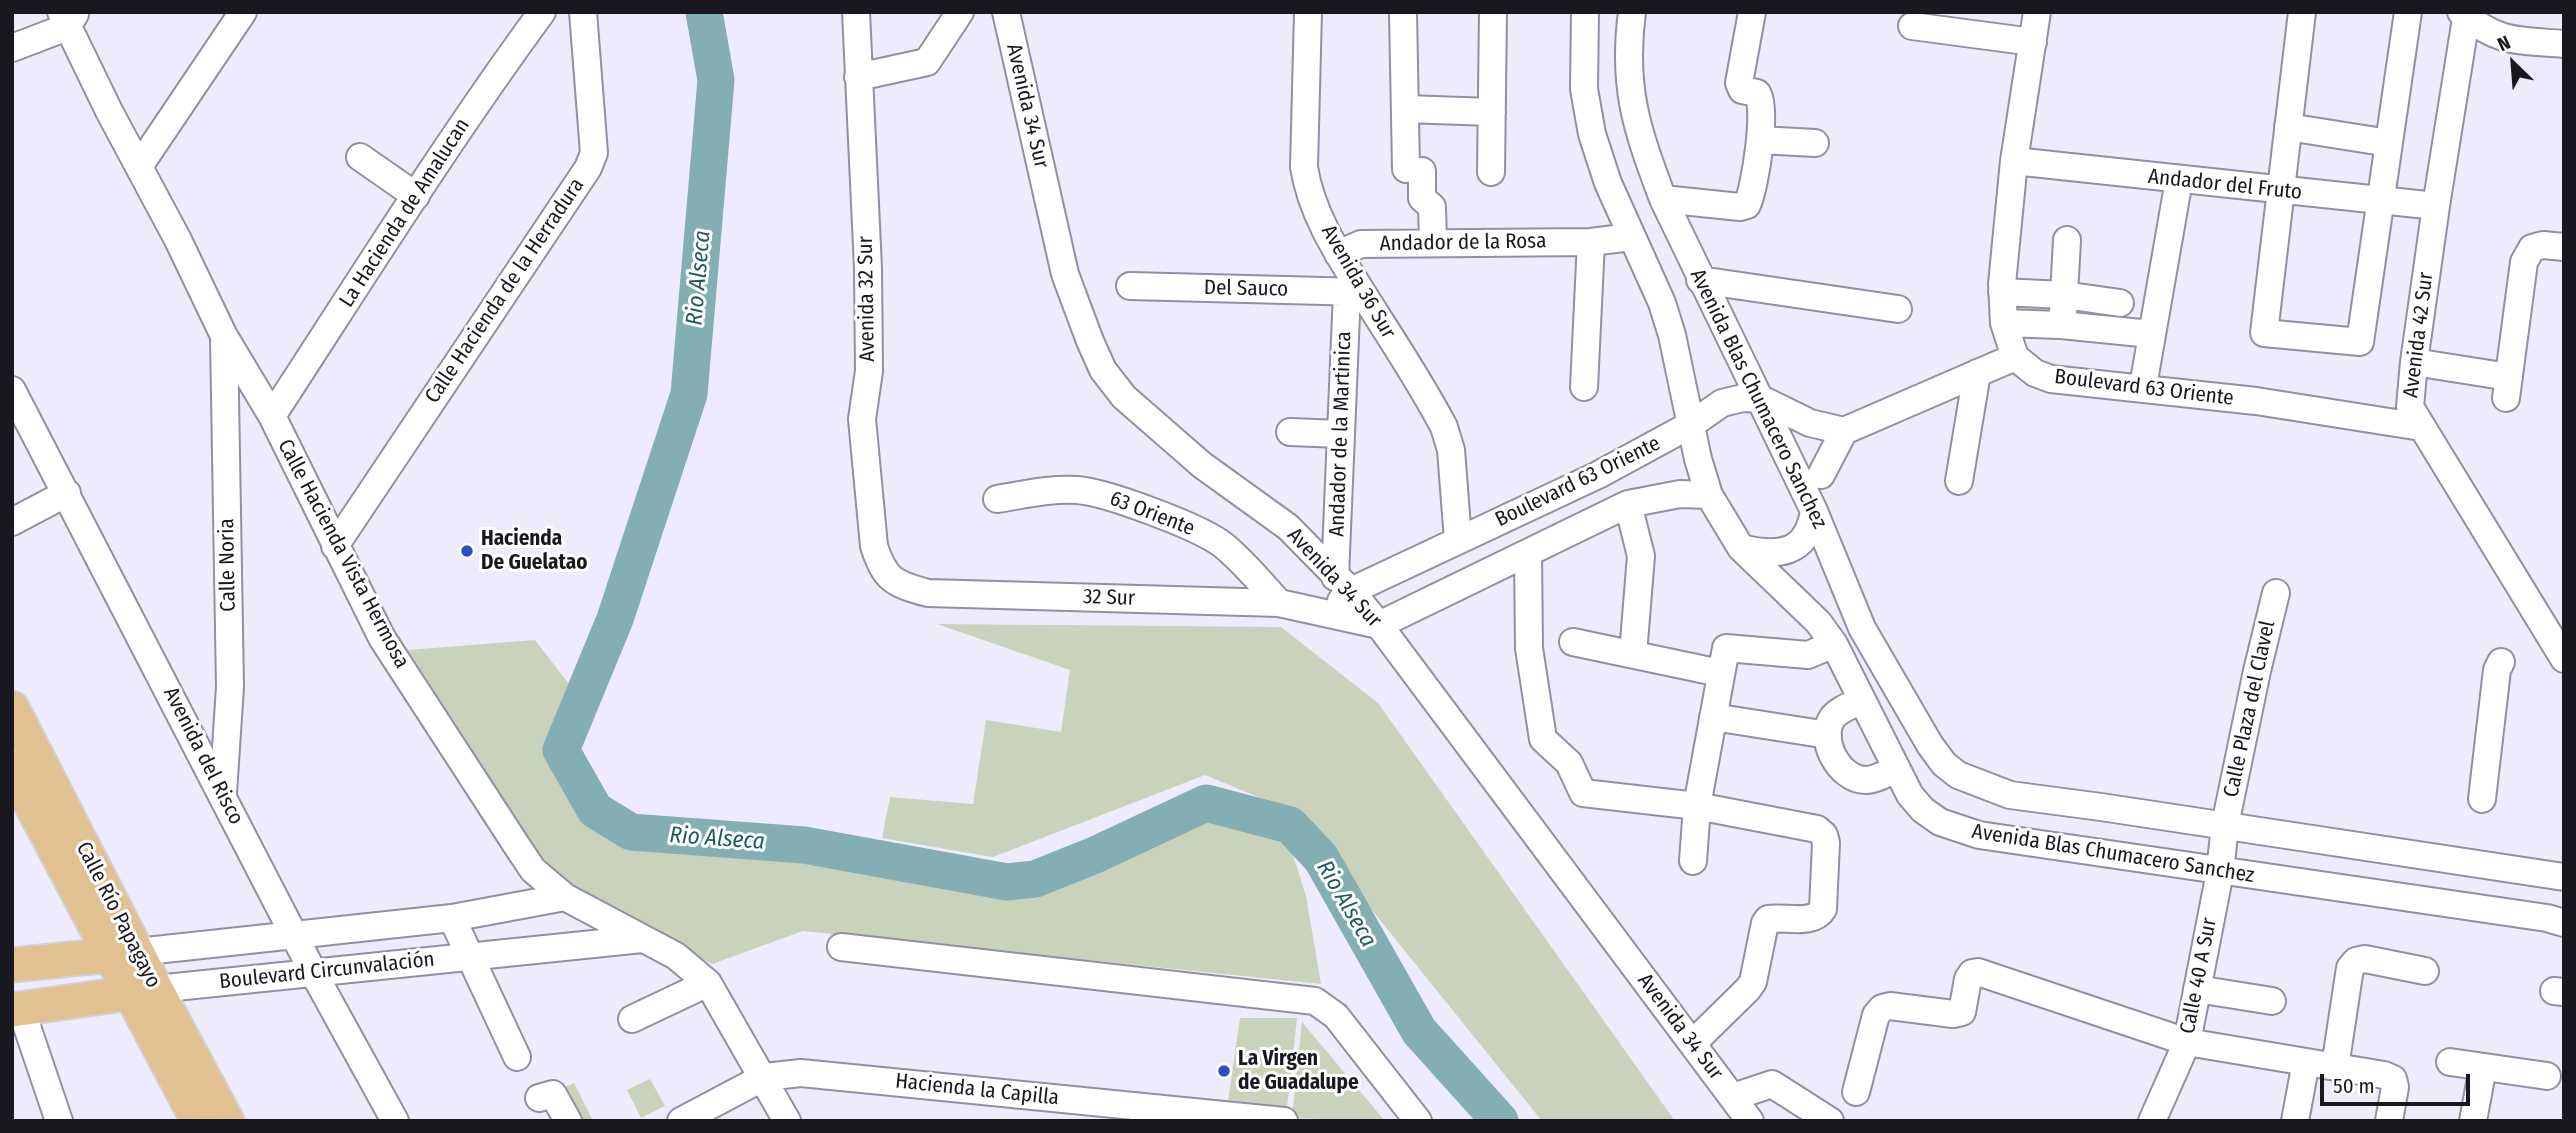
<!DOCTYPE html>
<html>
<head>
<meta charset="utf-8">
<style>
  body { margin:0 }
  #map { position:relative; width:2576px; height:1133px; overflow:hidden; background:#eeebfd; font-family:"Fira Sans Condensed",sans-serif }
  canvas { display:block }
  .frame { position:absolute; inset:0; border:14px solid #19181f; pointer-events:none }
  .north { position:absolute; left:2478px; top:28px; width:70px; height:70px; -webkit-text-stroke:5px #fff; paint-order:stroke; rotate:335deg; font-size:19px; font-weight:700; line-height:28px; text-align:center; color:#19181f }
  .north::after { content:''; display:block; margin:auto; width:24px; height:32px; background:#19181f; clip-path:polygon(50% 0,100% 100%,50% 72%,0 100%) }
  .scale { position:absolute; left:2320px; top:1074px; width:150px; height:32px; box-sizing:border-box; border:4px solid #19181f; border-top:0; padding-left:9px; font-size:21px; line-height:24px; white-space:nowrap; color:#19181f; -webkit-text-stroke:5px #fff; paint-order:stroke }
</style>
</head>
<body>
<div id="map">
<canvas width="2576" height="1133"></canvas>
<div class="frame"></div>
<div class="north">N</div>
<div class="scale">50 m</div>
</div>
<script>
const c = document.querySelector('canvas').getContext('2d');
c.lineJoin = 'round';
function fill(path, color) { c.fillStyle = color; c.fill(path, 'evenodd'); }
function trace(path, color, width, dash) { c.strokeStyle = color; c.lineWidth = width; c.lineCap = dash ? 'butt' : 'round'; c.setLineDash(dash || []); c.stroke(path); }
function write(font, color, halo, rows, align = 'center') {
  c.font = font + ' "Fira Sans Condensed",sans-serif'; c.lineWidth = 6; c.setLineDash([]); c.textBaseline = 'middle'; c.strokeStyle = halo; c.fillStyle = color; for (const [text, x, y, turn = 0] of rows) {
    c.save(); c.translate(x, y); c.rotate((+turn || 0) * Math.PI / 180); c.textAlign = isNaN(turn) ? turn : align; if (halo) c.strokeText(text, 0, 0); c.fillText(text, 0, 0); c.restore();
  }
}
fill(new Path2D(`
  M937 624 1281 627 1378 703 1675 1121H1542L1292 811 1205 775 993 857 882 838 890 797 973 804 986 720 1061 732 1070 670Z
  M535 640 572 688 551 745 609 836 1012 892 1215 816 1288 839 1306 896 1321 984 803 931 712 964 557 883 408 650Z
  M1240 1018H1297L1286 1116 1227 1109Z
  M1302 1022 1385 1121 1292 1118Z
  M650 1079 665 1106 641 1118 627 1090Z
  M574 1083 593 1121H574L559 1090Z`), '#c9d2bb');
trace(new Path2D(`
  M704 12 716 80 689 394 615 619 561 750 595 810 631 832 804 845 1007 882 1035 879 1095 855 1206 803 1290 825 1321 858 1419 1031 1500 1121`), '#82aeb4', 37);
const minor = new Path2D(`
  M61 12 109 111 178 240 224 336 272 416 382 638 517 846 533 870 565 897 676 956 708 983 787 1121
  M856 12 868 268 869 371 862 419 874 546C885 580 894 584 928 593L1279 603 1379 625
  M1006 12 1065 274 1090 341 1103 370 1124 397 1202 465 1288 527 1351 591 1379 625 1750 1121
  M1308 12 1304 167C1311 212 1336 251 1360 289 1388 334 1419 379 1444 427L1451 450 1458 540
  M1403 12 1406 169
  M1585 12 1584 89 1592 134 1608 183 1662 303 1672 335 1698 459 1709 495 1741 548 1818 622 1834 644 1910 795 1923 810 1940 822 1979 835 2547 918 2564 923
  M1632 12C1622 88 1637 130 1663 199L1814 511 1862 628 1930 745 1944 764 1958 775 2010 795 2101 807 2564 877
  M2302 12 2264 333 2360 342 2408 12
  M2461 12C2499 44 2517 40 2564 44
  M2467 12 2436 206 2414 362 2410 407 2564 659
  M1912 26 2033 42
  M12 48 67 27 75 14
  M858 77 927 62 960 12
  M1405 109 1492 112
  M2288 127 2389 143
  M1760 140 1815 143
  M360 157 416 196
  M2014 161 2436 206
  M140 165 243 12
  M1422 171V198L1432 207 1433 243
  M1491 172 1493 12
  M1663 199 1740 207 1747 205C1755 189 1768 105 1757 93L1742 90 1739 83 1752 12
  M1338 254 1361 244 1591 242 1631 237
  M1700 280 1898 309
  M1130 286 1362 292
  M2002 292 2064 295 2120 303
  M2063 313 2067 240
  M2004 323 2061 325 2151 334
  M2015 357 2035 373 2051 379 2256 401 2421 427
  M2015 357 2004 323 2002 284 2014 161 2037 12
  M2414 362 2509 377
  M2145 375 2179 180
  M1584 387 1591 242
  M12 390 313 972 395 1121
  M2506 398 2524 262 2532 248 2543 245 2564 247
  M272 416C360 281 446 143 542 12
  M1290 432 1341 434
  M1821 475 1844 431
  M1959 481 1977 373
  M997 499C1023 495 1051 488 1077 490 1106 492 1200 527 1223 545 1244 562 1261 583 1279 603
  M1628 504 1641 556 1633 654
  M12 522 67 493
  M335 546 588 168 594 153 583 12
  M1741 548C1778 557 1807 555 1814 511
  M1528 553 1529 648 1543 739 1569 763 1583 793 1697 806 1817 829 1824 835 1826 843 1823 909C1813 926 1785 916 1768 919L1765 923 1753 982 1748 989 1693 1043
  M1335 577 1347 291
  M1341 601 1351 591 1598 475 1692 424 1722 403 1743 398 1761 399 1810 423 1844 431 2015 357
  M1379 625 1628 504 1680 494 1709 495
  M1573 642 1720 673
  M1862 700C1852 705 1840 709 1833 717 1817 739 1839 780 1866 780 1875 780 1887 773 1896 769
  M1713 717 1828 735
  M223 793 230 687 224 338
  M2482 799 2497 670 2501 662
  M1693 861 1697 806 1726 648 1808 655 1834 644
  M452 918 517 1057
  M841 947 1315 1001 1336 1016 1418 1121
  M137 952 452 918 565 897
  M156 989 642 939
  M2197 989 2272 1001
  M2554 991 2564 992
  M21 1009 59 1121
  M632 1019 708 983
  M2450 1062 2547 1076
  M2335 1067 2350 968 2356 961 2365 959 2425 971
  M1856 1092 1876 1015 1882 1008 1890 1006 1953 1014 1962 1012 1968 979 1972 973 1978 972 2187 1042 2384 1075 2393 1079 2395 1087 2389 1121
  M1733 1097 1772 1084 1830 1121
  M539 1098 553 1094 568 1121
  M681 1121 764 1077 801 1073 1284 1121
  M2152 1121 2187 1042 2220 872 2225 825 2257 671 2276 593
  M2295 1121 2306 1062
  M2473 1121 2483 1067`);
const major = new Path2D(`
  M12 708 156 989 227 1121
  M12 768 198 1121
  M12 965 131 953
  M12 1010 152 990`);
trace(minor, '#938fa3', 30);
trace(major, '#d1d1d2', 37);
trace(minor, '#fff', 26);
trace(major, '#e1c192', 33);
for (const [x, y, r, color] of [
  [467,551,7,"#2a51c0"],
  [1224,1071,7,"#2a51c0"]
]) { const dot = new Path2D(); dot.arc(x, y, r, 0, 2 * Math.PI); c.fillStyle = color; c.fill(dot); trace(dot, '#fff', 2.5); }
write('21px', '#19181f', '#fff', [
  ["Avenida 34 Sur",1027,106,77],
  ["Andador del Fruto",2225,185,6],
  ["La Hacienda de Amalucan",405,213,-57],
  ["Andador de la Rosa",1463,243,-1],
  ["Avenida 36 Sur",1358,282,60],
  ["Del Sauco",1246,289,1],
  ["Calle Hacienda de la Herradura",505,291,-56],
  ["Avenida 32 Sur",867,299,-91],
  ["Avenida 42 Sur",2419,335,-83],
  ["Boulevard 63 Oriente",2144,388,7],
  ["Avenida Blas Chumacero Sanchez",1758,399,64],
  ["Andador de la Martinica",1341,434,-88],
  ["Boulevard 63 Oriente",1578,482,-26],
  ["63 Oriente",1152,514,21],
  ["Calle Hacienda Vista Hermosa",343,554,62],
  ["Calle Noria",228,565,-91],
  ["Avenida 34 Sur",1334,578,47],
  ["32 Sur",1109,598,2],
  ["Calle Plaza del Clavel",2250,709,-78],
  ["Avenida del Risco",203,756,63],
  ["Avenida Blas Chumacero Sanchez",2113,854,9],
  ["Calle Río Papagayo",118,915,63],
  ["Boulevard Circunvalación",327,971,-6],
  ["Calle 40 A Sur",2199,976,-79],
  ["Avenida 34 Sur",1680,1027,53],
  ["Hacienda la Capilla",977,1090,6]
]);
write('bold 21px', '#19181f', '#fff', [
  ["Hacienda",481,539],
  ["De Guelatao",481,563],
  ["La Virgen",1238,1059],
  ["de Guadalupe",1238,1083]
], 'left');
write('italic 23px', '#1d5a61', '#fff', [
  ["Rio Alseca",699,278,-85],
  ["Rio Alseca",717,839,4],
  ["Rio Alseca",1346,904,60]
]);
</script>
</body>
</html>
